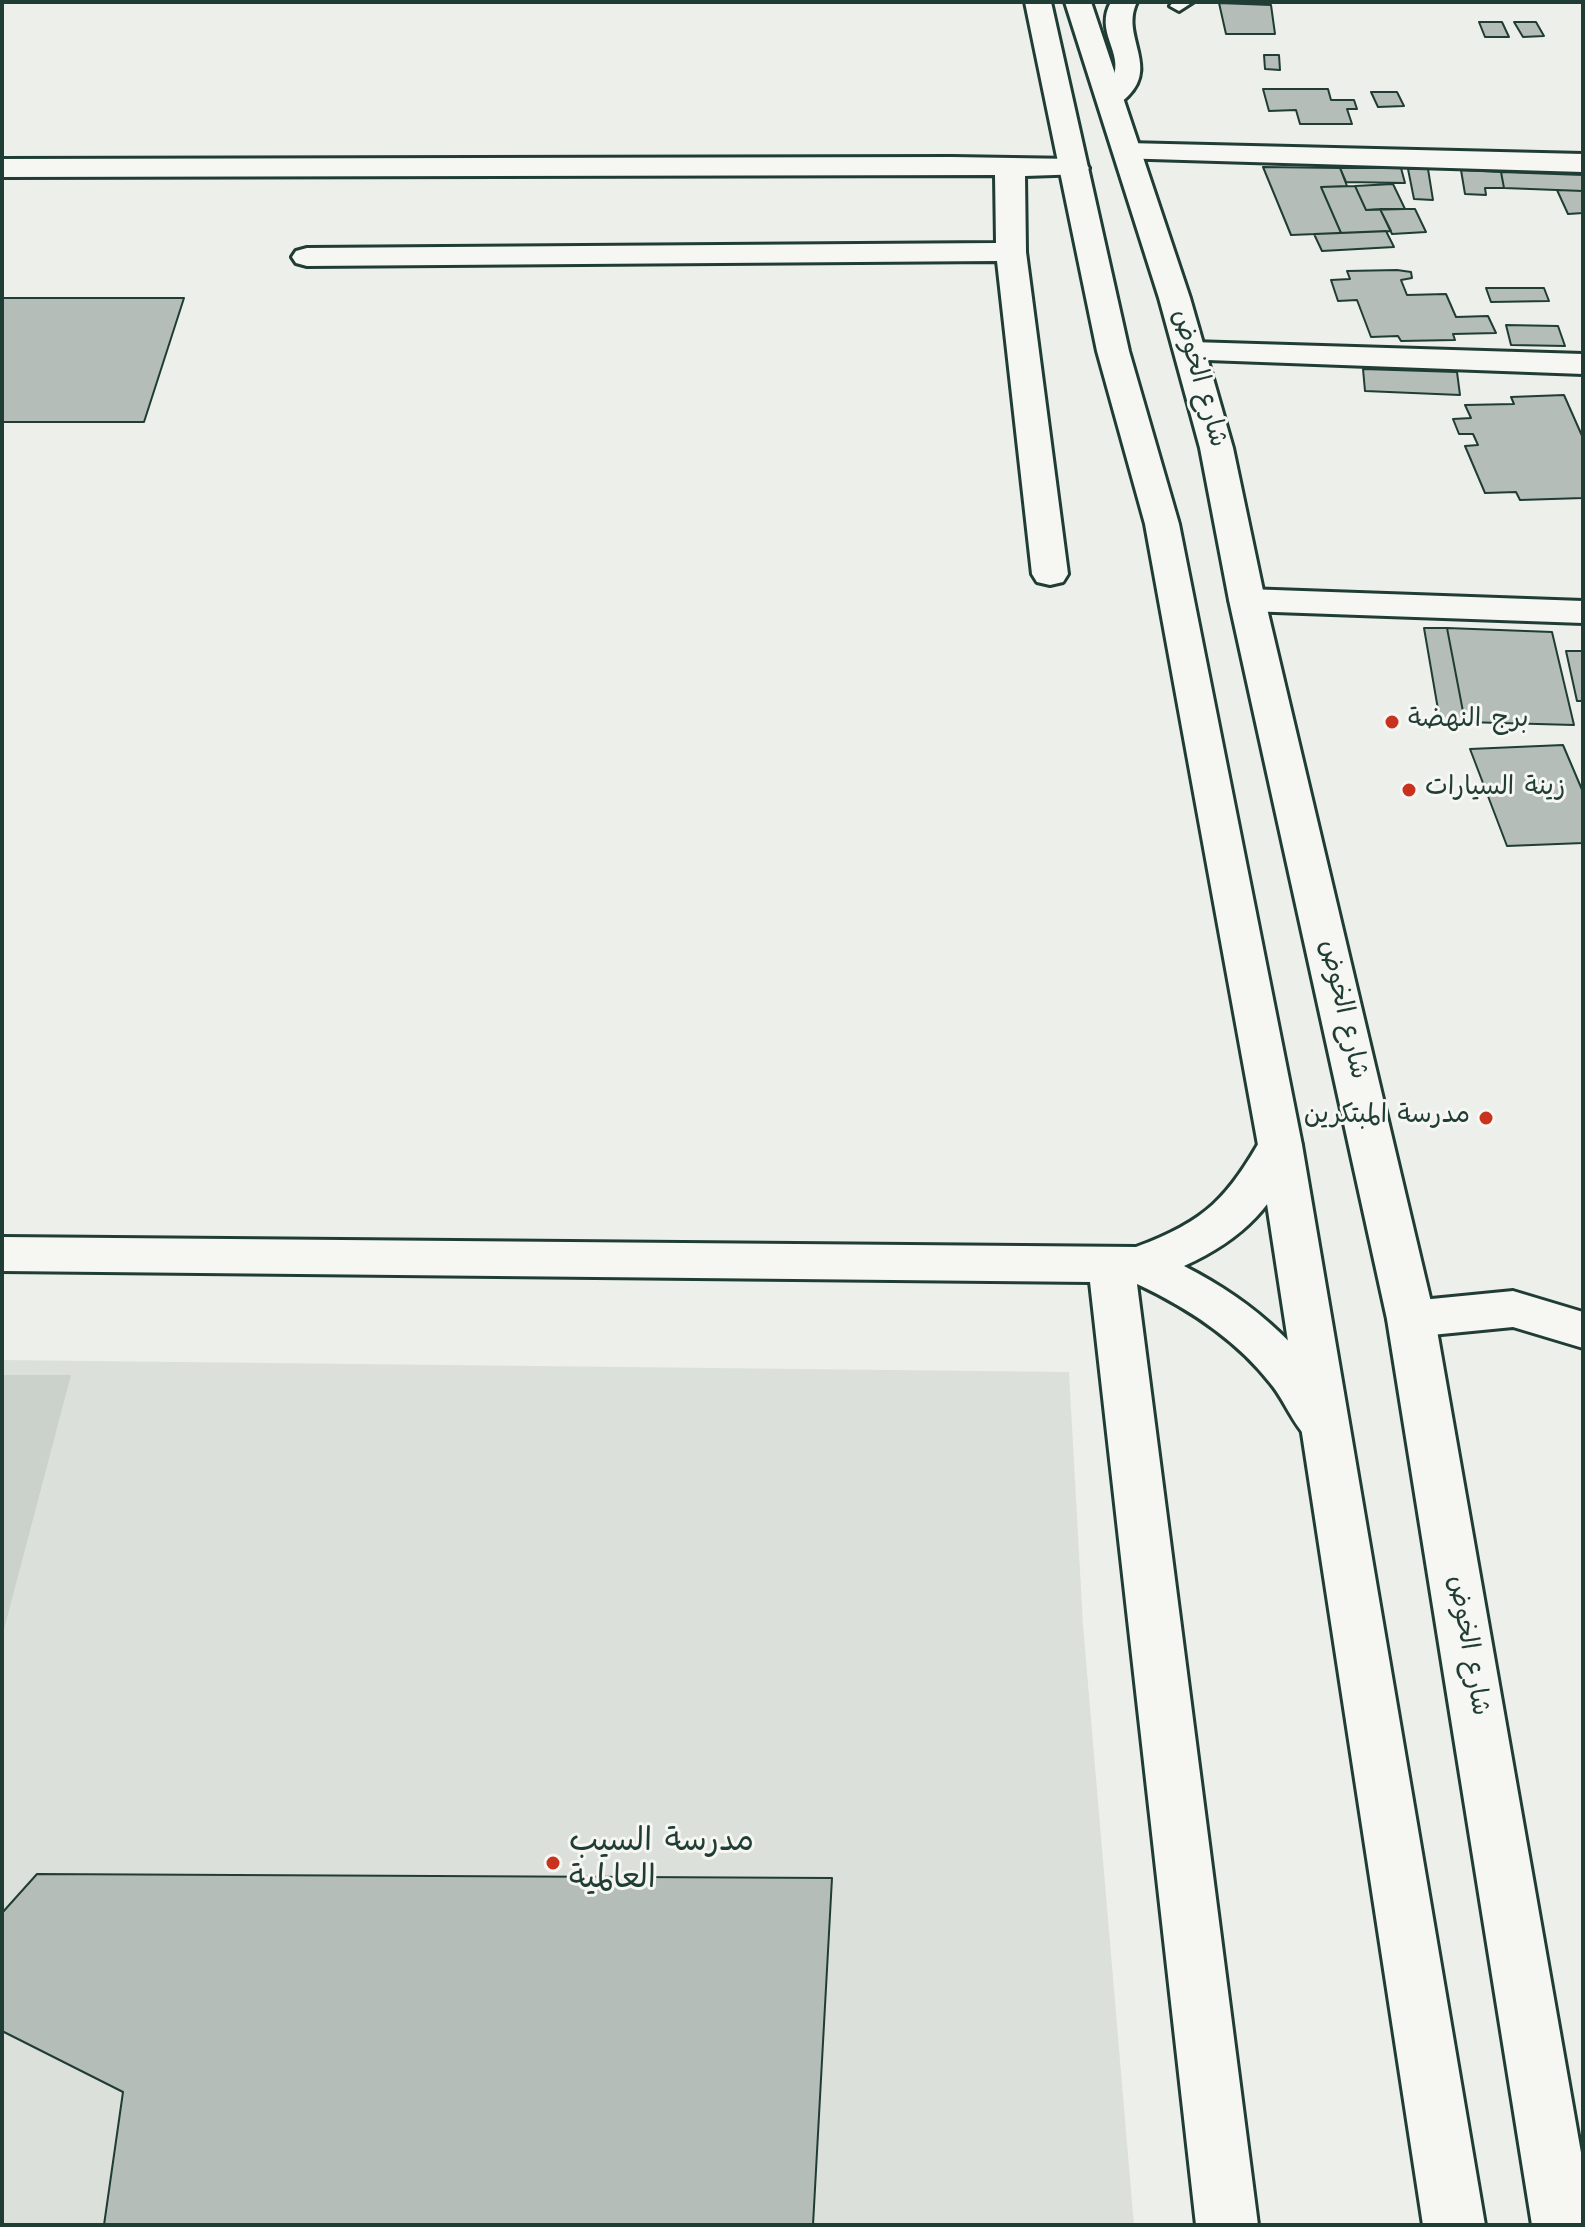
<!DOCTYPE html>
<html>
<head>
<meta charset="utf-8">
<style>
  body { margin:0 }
  #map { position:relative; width:1585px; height:2227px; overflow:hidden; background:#edefea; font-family:Kalam,sans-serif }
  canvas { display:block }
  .frame { position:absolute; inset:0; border:4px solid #1f3d34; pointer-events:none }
</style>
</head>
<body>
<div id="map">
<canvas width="1585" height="2227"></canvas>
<div class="frame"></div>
</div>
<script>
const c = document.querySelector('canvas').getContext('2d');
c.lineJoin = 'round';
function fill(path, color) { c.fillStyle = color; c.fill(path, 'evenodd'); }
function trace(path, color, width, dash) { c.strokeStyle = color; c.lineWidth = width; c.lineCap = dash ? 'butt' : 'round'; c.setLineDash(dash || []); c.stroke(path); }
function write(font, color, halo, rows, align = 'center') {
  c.font = font + ' Kalam,"Playpen Sans Arabic",sans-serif'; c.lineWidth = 6; c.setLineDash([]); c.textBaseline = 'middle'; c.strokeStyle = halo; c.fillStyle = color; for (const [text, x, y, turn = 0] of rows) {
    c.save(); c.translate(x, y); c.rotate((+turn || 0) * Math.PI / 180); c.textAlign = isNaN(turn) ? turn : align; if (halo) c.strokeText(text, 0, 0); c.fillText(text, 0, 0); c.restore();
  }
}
fill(new Path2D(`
  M2 1360 1069 1372 1083 1625 1134 2225H2Z`), '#dce0db');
fill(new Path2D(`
  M2 1375H71L2 1637Z`), '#cbd2cc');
const building = new Path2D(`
  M1219 3 1271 5 1275 34H1226Z
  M1479 22H1502L1509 37H1485Z
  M1514 22H1536L1544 36 1523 37Z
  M1264 55H1279L1280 70 1265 69Z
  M1263 89H1328L1331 100H1354L1357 109H1347L1352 124H1300L1296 110 1269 111Z
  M1371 92H1397L1404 106 1378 107Z
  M1263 167 1340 168 1347 186 1321 187 1341 233 1291 235Z
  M1340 168H1401L1405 183 1346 182Z
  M1408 169H1428L1433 200 1414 199Z
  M1461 170 1501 172 1504 188H1485L1486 195 1465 194Z
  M1501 172 1583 175V191L1504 188Z
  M1393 184 1405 209 1366 210 1355 186Z
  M1355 186 1366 210 1380 209 1391 231 1341 233 1321 187Z
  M1557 190 1583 191V213L1568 214Z
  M1380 209H1415L1426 232 1392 234Z
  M1386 231 1394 247 1322 251 1314 234Z
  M1397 270 1411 272 1412 278 1401 280 1407 295 1446 294 1456 317 1488 316 1496 333 1453 334 1455 340 1401 341 1398 336 1371 337 1357 300 1338 301 1331 280 1350 279 1347 271Z
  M1486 288H1544L1549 301 1491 302Z
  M2 298H184L144 422H2Z
  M1506 325 1558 326 1565 346 1511 345Z
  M1363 369 1457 372 1460 395 1365 391Z
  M1564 395 1583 438V498L1520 500 1516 492 1485 493 1465 446 1478 445 1473 434H1459L1453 419 1471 418 1465 405 1514 404 1511 397Z
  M1424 628H1447L1465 722 1440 721Z
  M1447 628 1552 632 1574 725 1465 722Z
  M1566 651H1583V701H1577Z
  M1563 745 1583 792V843L1507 846 1470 749Z
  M37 1874 832 1878 813 2225H104L123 2092 2 2031V1913Z`);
fill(building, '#b4bdb8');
trace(building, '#1f3d34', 2);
const service = new Path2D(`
  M1173 2H1193L1179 11 1170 6Z`);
const minor = new Path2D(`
  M1111 2H1137C1120 35 1159 66 1128 96 1119 105 1113 107 1100 104L1096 98C1101 91 1109 86 1113 78 1124 52 1094 32 1111 2Z
  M1127 143 1583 154V172L1117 158 1113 152 1117 146Z
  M952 157 1074 159 1084 162 1089 168 1084 174 1025 176 1026 252 1068 574 1063 582 1050 585 1037 582 1032 574 997 261 307 266 296 263 292 257 296 251 307 248 996 243 995 175 2 177V159Z
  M1192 342 1583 354V374L1181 359 1176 352 1181 345Z
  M1247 589 1583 601V623L1247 611 1234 608 1229 600 1234 592Z
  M1280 1129 1296 1134 1302 1145C1274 1205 1246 1238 1184 1266 1255 1302 1311 1352 1348 1423L1341 1437C1330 1441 1316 1445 1306 1436 1294 1425 1283 1398 1271 1384 1236 1339 1188 1308 1137 1284L1258 2225H1196L1090 1282 2 1271V1237L1136 1247C1207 1221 1228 1197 1264 1134Z
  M1513 1291 1583 1312V1348L1513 1327 1411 1337 1394 1332 1387 1319 1394 1306 1411 1301Z`);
const primary = new Path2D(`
  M1025 2H1051L1129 351 1179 524 1302 1145 1485 2225H1423L1258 1145 1145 524 1097 351Z
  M1065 2H1091L1190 298 1233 448 1265 600 1435 1319 1583 2164V2225H1532L1387 1319 1229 600 1200 448 1159 298Z`);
trace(service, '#1f3d34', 6);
trace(minor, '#1f3d34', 6);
trace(primary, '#1f3d34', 6);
fill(service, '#f6f6f2');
fill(minor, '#f6f6f2');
fill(primary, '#f6f6f2');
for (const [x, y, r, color] of [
  [1392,722,8,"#c8321e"],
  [1409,790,8,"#c8321e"],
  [1486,1118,8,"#c8321e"],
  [553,1863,8,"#c8321e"]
]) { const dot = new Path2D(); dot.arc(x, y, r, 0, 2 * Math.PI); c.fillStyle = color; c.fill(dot); trace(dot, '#f6f6f2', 3); }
write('26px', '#1f3d34', '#f6f6f2', [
  ["شارع الخوض",1197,379,74],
  ["شارع الخوض",1341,1010,77],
  ["شارع الخوض",1466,1646,80]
]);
write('26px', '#1f3d34', '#f6f6f2', [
  ["برج النهضة",1408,722],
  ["زينة السيارات",1425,790],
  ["مدرسة المبتكرين",1470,1118,"right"]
], 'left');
write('32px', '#1f3d34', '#f6f6f2', [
  ["مدرسة السيب",569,1845],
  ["العالمية",569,1882]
], 'left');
</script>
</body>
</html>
